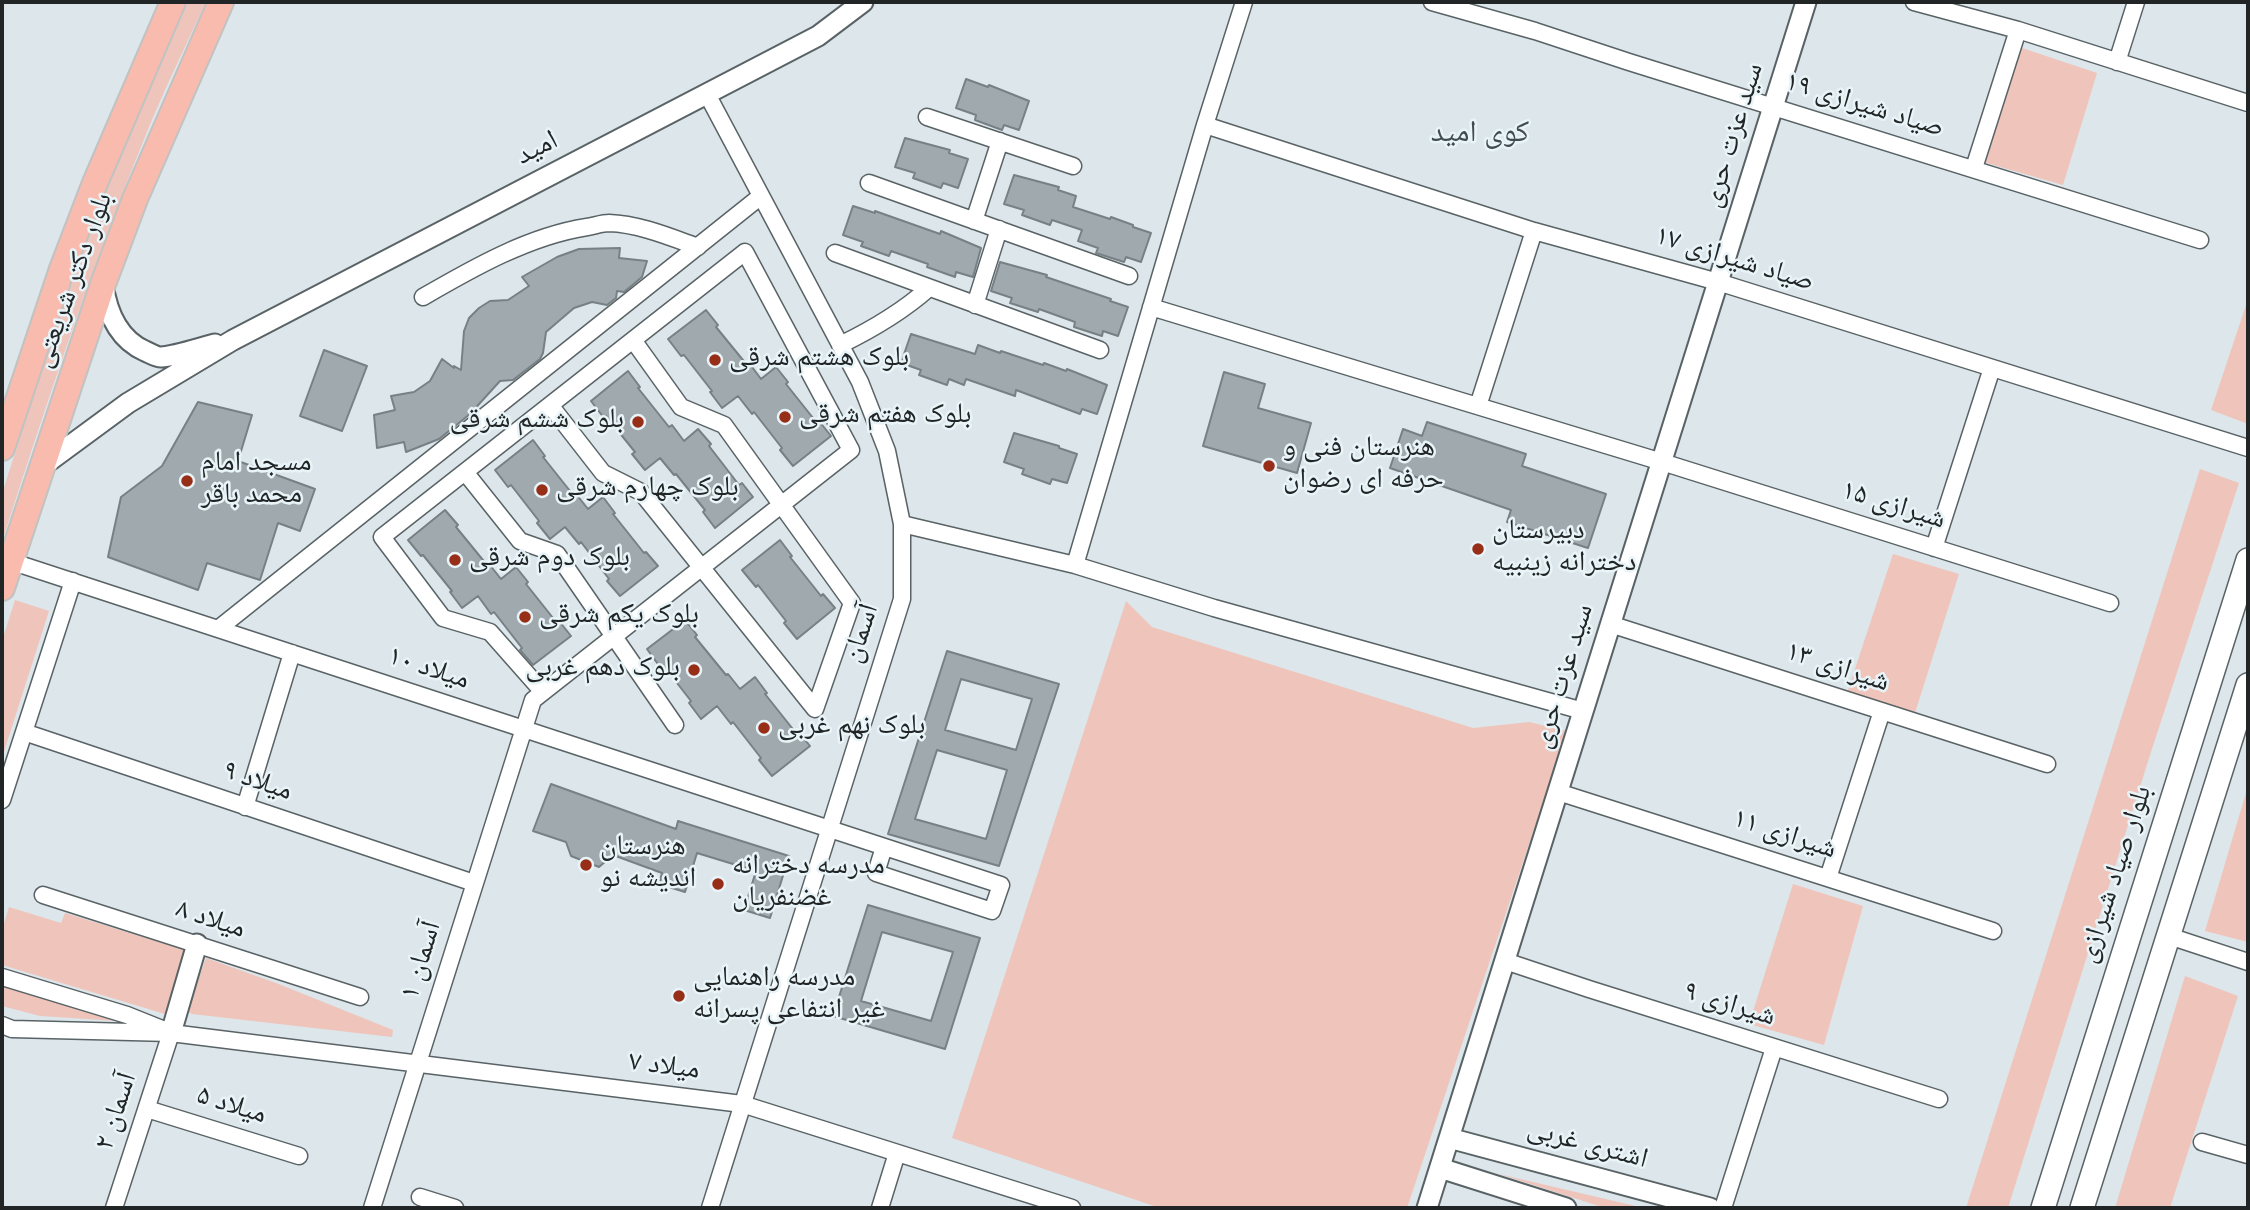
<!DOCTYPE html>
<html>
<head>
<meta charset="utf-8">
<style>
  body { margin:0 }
  #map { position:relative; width:2250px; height:1210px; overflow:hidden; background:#dce6eb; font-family:Spectral,serif }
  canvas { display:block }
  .frame { position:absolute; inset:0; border:4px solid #212526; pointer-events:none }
</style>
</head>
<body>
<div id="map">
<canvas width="2250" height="1210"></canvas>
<div class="frame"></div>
</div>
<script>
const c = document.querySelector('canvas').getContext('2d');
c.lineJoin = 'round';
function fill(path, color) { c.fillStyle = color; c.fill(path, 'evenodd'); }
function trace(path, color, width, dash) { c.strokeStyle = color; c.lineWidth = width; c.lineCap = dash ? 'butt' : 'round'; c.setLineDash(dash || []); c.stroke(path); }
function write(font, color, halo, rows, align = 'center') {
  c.font = font + ' Spectral,"Noto Naskh Arabic",serif'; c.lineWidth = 5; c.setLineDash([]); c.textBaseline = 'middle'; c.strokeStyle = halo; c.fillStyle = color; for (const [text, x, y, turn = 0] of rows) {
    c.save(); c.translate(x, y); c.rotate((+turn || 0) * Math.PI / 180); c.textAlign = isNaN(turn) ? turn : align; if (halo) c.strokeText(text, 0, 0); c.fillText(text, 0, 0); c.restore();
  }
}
fill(new Path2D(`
  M188 2H206C186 45 165 88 147 132 92 266 46 404 2 542V494L36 386 100 203Z
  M2013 45 2097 73 2063 185 1976 160Z
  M2248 299V424L2211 410Z
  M2200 469 2239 483 2150 755 2008 1208H1966Z
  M1893 554 1959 574 1915 713 1847 693Z
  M15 600 49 611 2 758V641Z
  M1126 601 1152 627 1473 728 1529 722 1567 731 1407 1208H1160L952 1138Z
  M2248 786V942L2205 931Z
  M1793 884 1863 906 1824 1045 1749 1024Z
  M9 907 61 923 65 913 185 950 165 1014 2 965V930Z
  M206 958 276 983 393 1030 392 1037 192 1014 187 1011Z
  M2185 976 2238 996 2170 1208H2115Z
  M2 985 117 1021 40 1016 2 1006Z
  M1499 1174 1644 1208H1605Z`), '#efc5bb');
const building = new Path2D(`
  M966 79 988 87 989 85 1029 101 1019 130 1004 125 1002 130 975 120 976 115 956 108Z
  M905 138 950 150 949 153 968 159 958 188 943 183 941 188 913 178 915 173 895 167Z
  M1014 175 1059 187 1058 190 1076 196 1073 207 1110 219 1111 217 1133 225V227L1151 233 1141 262 1126 257 1124 262 1096 253 1098 248 1078 241 1082 230 1052 220 1050 225 1022 215 1024 210 1004 204Z
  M853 206 875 213V211L940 234 941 231 981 248 973 277 956 272 955 277 927 267 928 264 891 251 889 256 861 246 863 242 843 235Z
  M620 248 619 258 647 261 642 277 624 292 617 291 616 298 607 305 592 302 574 308 546 332 543 353 540 359 513 380 500 381 470 414 439 439 406 452 404 442 377 448 374 415 395 410 391 396 414 392 430 381 442 359 454 368V366L461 370 464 331 469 318 479 308 490 301 508 300 529 286 522 277 557 257 579 249Z
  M1000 262 1047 275 1046 277 1111 299 1110 301 1128 307 1118 336 1103 331 1102 336 1074 327 1075 322 1039 309 1038 312 1010 303 1012 298 991 291Z
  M706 310 718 325 716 327 747 365 749 363 761 379 776 367 788 382 786 384 817 423 819 421 831 436 793 466 780 450 782 448 754 412 752 414 738 396 722 408 710 392 712 391 684 355 681 356 668 339Z
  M911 334 975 354 978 345 1000 353 1001 351 1043 365 1044 363 1066 371 1067 369 1107 385 1097 414 1082 409 1080 414 1016 390 1015 396 966 379 964 385 949 379 947 385 919 375 921 370 901 363Z
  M324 350 367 366 342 431 300 416Z
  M628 371 640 387 638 388 669 427 672 425 684 441 698 429 711 444 709 446 739 485 742 483 753 497 715 528 703 512 705 510 676 474 674 475 660 458 645 470 632 454 635 452 606 416 604 418 591 401Z
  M1224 372 1265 384 1258 408 1311 423 1297 473 1203 446Z
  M198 402 252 415 238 461 315 489 300 531 278 523 260 580 207 563 198 590 108 557 121 497 162 466Z
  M1427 422 1526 454 1522 466 1606 494 1588 548 1507 522 1511 510 1390 468 1403 429 1422 436Z
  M1014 433 1059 446V448L1077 454 1067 483 1052 479 1050 484 1022 474 1024 469 1004 462Z
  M533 440 545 456 543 457 574 496 576 494 588 509 603 497 615 513 613 514 644 553 646 552 658 566 620 596 607 581 609 579 581 542 579 544 565 527 550 539 537 523 539 521 511 485 508 487 495 470Z
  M445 510 458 525 456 527 487 565 489 564 501 579 516 567 528 582 526 584 557 623 559 621 571 636 533 665 520 650 522 648 494 612 491 614 478 596 462 608 450 592 452 591 423 555 421 556 408 540Z
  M780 540 792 556 790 557 821 596 823 594 835 608 797 639 784 623 786 621 758 585 756 587 742 570Z
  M685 620 697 635 695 637 726 675 728 674 740 689 755 677 767 693 765 694 796 733 798 731 810 746 772 776 759 760 761 758 733 722 731 724 717 706 701 719 689 703 691 701 663 665 660 667 647 649Z
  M947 651 1059 684 999 866 888 834ZM961 679 1032 699 1016 750 945 730ZM937 750 1007 770 986 839 915 819Z
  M551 784 676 829 678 821 789 856 770 918 744 910 756 871 697 853 685 892 659 884 662 873 613 855 599 867 571 856 566 842 533 831Z
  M868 905 980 938 945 1049 833 1016ZM882 932 953 952 931 1021 861 1001Z`);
fill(building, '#a0aaae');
trace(building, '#778185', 2);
const minor = new Path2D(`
  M1432 2 1535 31 1629 62 2200 240
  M1914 2 2018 30 2248 103
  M2117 62 2136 2
  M707 94 860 382 887 451 902 524V599L710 1208
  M927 117 1073 166
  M1205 125 1534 231 1718 282 2248 448
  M1974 168 2018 30
  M869 183 1129 276
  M974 221 1000 141
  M835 253 1100 350
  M423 297C473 268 529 236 587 227 594 226 602 223 609 223 639 224 670 237 698 247
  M975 305 999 229
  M1151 307 1662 462 2110 603
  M840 345C873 329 902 312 929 288
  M550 405 603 473 641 492 815 709 852 603 724 425 681 407 633 340
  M1478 406 1534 231
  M465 472 520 541 557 554 675 725
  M902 524 1075 565 1214 608 1583 711
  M1934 548 1992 368
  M10 561 1001 885 992 911 876 873 884 847
  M1075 565 1205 125 1244 2
  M1610 624 2047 764
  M218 629 761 196
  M24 732 474 883
  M1558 792 1993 931
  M2 800 73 581
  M245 807 292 653
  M1828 878 1882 711
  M43 895 360 997
  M2169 936 2248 962
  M1505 961 1589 989 1939 1099
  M2 977 127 1015 162 1029
  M2 1025 12 1029 171 1033 742 1104 1072 1208
  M147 1109 299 1156
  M2202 1142 2248 1155
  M420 1197 455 1208
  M114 1208 171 1033
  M372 1208 533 700 851 450 745 252 382 537 443 618 490 632 543 692
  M880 1208 897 1153
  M1723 1208 1774 1048`);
const tertiary = new Path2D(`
  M103 284C107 312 118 339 145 351 150 353 156 357 161 357 176 356 199 348 215 344
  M41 467 128 403 233 340 818 36 863 2
  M171 1033 197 944
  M1449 1138 1710 1208
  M1440 1168 1566 1208
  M1427 1208 1806 2`);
const secondary = new Path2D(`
  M2043 1208 2248 560
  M2082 1208 2248 685`);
const primary = new Path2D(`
  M2 448 62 269 95 183 173 2
  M2 588 103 284 135 199 221 2`);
trace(minor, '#596366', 19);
trace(tertiary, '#596366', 23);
trace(secondary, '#596366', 26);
trace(primary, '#c1c2c2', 28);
trace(minor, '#fff', 16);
trace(tertiary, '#fff', 19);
trace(secondary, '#fff', 23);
trace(primary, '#f9bbad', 24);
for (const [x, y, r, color] of [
  [715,360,7,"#972e18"],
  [785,417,7,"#972e18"],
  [638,422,7,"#972e18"],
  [1269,466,7,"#972e18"],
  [187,481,7,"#972e18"],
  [542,490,7,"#972e18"],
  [1478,549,7,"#972e18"],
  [455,560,7,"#972e18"],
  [525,617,7,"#972e18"],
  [694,670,7,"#972e18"],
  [764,728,7,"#972e18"],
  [586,865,7,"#972e18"],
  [718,884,7,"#972e18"],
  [679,996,7,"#972e18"]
]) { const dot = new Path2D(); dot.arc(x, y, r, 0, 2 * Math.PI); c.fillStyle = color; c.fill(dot); trace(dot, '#e9f4f8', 2.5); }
write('28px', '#212526', '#e9f4f8', [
  ["صیاد شیرازی ۱۹",1864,107,17],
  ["سید عزت حری",1735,136,-73],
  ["امید",538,150,-27],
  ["صیاد شیرازی ۱۷",1734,261,17],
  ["بلوار دکتر شریعتی",75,281,-70],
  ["شیرازی ۱۵",1893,507,17],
  ["آسمان",863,634,-72],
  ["شیرازی ۱۳",1837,669,18],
  ["میلاد ۱۰",428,670,18],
  ["سید عزت حری",1565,677,-73],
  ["میلاد ۹",257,783,19],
  ["شیرازی ۱۱",1784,836,18],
  ["بلوار صیاد شیرازی",2117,875,-72],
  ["میلاد ۸",210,921,18],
  ["آسمان ۱",423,961,-73],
  ["شیرازی ۹",1729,1006,17],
  ["میلاد ۷",664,1068,7],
  ["میلاد ۵",231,1107,17],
  ["آسمان ۲",118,1112,-72],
  ["اشتری غربی",1587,1146,15]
]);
write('28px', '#212526', '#e9f4f8', [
  ["بلوک هشتم شرقی",729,360],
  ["بلوک هفتم شرقی",799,417],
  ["بلوک ششم شرقی",624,422,"right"],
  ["هنرستان فنی و",1283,450],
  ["حرفه ای رضوان",1283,482],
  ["مسجد امام",201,465],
  ["محمد باقر",201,497],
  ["بلوک چهارم شرقی",556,490],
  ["دبیرستان",1492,533],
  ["دخترانه زینبیه",1492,565],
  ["بلوک دوم شرقی",469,560],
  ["بلوک یکم شرقی",539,617],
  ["بلوک دهم غربی",680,670,"right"],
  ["بلوک نهم غربی",778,728],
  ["هنرستان",600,849],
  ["اندیشه نو",600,881],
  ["مدرسه دخترانه",732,868],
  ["غضنفریان",732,900],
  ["مدرسه راهنمایی",693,980],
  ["غیر انتفاعی پسرانه",693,1012]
], 'left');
write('30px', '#424b4e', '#e9f4f8', [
  ["کوی امید",1480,135]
]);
</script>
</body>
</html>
